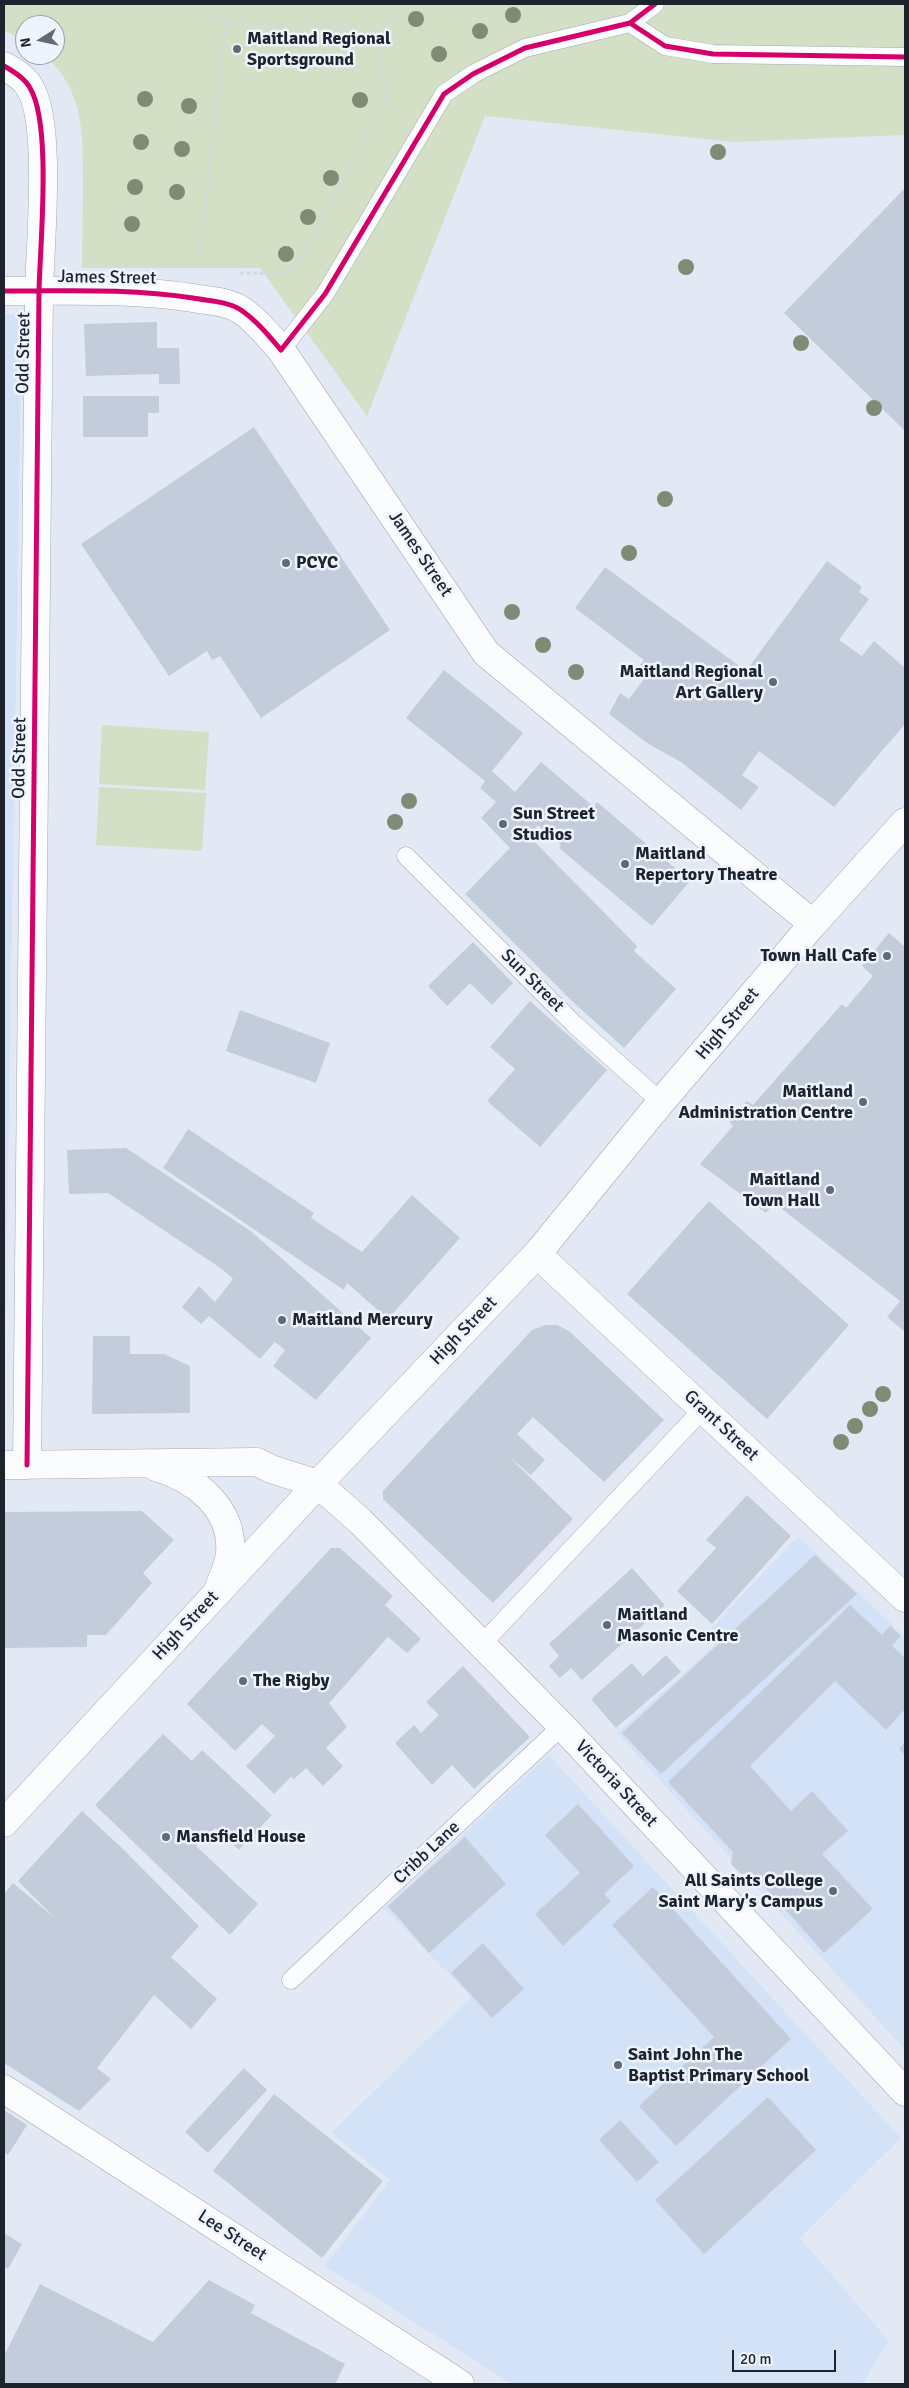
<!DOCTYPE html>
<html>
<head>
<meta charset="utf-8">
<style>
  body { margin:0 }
  #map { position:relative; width:909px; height:2388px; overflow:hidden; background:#e2e9f4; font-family:Signika,sans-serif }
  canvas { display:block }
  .frame { position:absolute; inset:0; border:5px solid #1e242d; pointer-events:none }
  .north { position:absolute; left:15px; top:15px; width:50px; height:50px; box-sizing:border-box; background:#edf4fe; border:1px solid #9aa1aa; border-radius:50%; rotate:260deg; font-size:14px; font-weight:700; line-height:20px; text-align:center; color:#1e242d }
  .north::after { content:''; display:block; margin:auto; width:18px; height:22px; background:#636973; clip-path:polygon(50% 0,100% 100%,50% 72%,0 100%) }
  .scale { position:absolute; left:732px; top:2350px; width:104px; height:22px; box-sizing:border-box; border:2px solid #1e242d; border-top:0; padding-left:6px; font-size:15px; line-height:18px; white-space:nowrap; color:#1e242d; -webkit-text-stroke:4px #edf4fe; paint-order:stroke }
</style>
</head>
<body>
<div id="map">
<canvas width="909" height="2388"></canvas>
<div class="frame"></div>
<div class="north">N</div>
<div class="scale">20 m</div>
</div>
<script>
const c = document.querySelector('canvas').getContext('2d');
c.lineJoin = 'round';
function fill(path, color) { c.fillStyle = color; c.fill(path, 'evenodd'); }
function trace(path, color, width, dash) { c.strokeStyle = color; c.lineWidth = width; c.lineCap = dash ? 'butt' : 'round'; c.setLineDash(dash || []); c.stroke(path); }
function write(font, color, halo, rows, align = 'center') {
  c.font = font + ' Signika,sans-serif'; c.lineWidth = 5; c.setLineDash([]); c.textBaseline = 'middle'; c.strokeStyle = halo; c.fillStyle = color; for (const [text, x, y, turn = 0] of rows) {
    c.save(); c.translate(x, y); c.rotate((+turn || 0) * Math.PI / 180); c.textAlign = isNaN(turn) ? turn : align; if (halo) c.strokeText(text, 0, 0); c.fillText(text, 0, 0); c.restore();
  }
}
fill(new Path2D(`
  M4 314H22L4 1410Z
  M798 1536 905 1637V2050L617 1733 716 1644 707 1633Z
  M549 1755 901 2138 800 2238 889 2341 862 2384H512L325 2266 390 2180 331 2133 471 1997 384 1908Z`), '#d4e2f8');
fill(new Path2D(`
  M4 4H905V135L733 142 485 116 367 416 260 268H82C82 241 83 214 83 187 83 136 85 92 45 55H55V25H25V41L4 30Z
  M102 725 209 732 205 790 99 784Z
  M99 787 206 793 202 851 96 845Z`), '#d3e0c6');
fill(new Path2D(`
  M905 188V431L784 313Z
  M157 322V348H179L180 384H159V374L86 376 84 324Z
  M83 396H159V413H148V437H83Z
  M254 427 390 630 261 718 220 656 212 660 207 651 169 676 81 544Z
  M827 561 862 587 859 592 869 599 839 640 862 656 874 641 905 668V724L834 807 759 751 742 775 759 787 741 810 681 762 647 743 609 714 620 693 629 699 649 672 640 665 644 660 575 608 605 567 746 671Z
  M444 670 523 733 492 771 515 792 541 762 594 807 597 802 690 881 652 926 559 848 561 845 538 825 531 833 526 829 524 831 637 946 634 951 676 989 624 1048 573 1002 465 894 510 848 481 818 496 802 480 788 485 781 406 718Z
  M889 933 905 947V1332L887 1317 900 1301 774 1203 766 1213 700 1164 733 1126 729 1122 747 1101 753 1105 842 1004 846 1008 873 976 862 966Z
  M473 942 513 983 492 1005 470 983 447 1006 428 986Z
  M530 1001 607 1070 540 1147 487 1101 515 1069 490 1047Z
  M240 1010 330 1043 316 1083 226 1051Z
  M188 1129 314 1213 311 1218 362 1252 412 1195 460 1238 388 1319 347 1283 344 1290 163 1168Z
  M126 1148 252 1232 371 1338 316 1400 273 1366 285 1350 275 1342 260 1359 209 1316 201 1324 182 1307 199 1286 215 1302 233 1279 222 1269 108 1193 69 1194 67 1150Z
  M709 1201 849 1325 767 1419 627 1294Z
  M545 1325H557L569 1331 664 1420 604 1482 533 1417 517 1434 545 1460 531 1475 508 1456 573 1519 493 1603 383 1499V1491L532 1330Z
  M93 1336H130V1354H164L190 1366V1413L92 1414Z
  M747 1495 791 1536 712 1624 677 1591 716 1548 706 1540Z
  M142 1511 174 1540 143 1573 152 1583 106 1635H87V1647L4 1648V1512Z
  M331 1548H340L393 1596 385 1605 421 1639 407 1653 388 1637 329 1703 347 1727 326 1748 343 1766 323 1786 306 1768 294 1779 291 1777 274 1794 246 1766 275 1736 262 1724 235 1751 187 1704Z
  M815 1555 857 1594 661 1774 622 1733Z
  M632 1568 665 1605 582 1680 571 1668 560 1678 549 1666 559 1656 549 1644Z
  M850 1605 882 1635 890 1626 901 1636 892 1646 905 1658V1709L886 1730 835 1681 750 1766 791 1811 812 1791 848 1831 822 1854 873 1909 824 1953 753 1873 741 1874 731 1864 733 1852 668 1782Z
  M666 1655 681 1672 616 1728 591 1699 632 1663 643 1676Z
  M463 1666 530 1737 474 1789 452 1765 432 1785 395 1743 414 1725 421 1733 439 1715 426 1702Z
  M163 1734 192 1761 202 1750 272 1815 239 1850 215 1828 196 1846 258 1904 230 1935 95 1805Z
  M905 1742V1755L899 1749Z
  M578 1804 634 1866 604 1894 611 1901 563 1946 535 1914 580 1873 545 1835Z
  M82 1811 123 1849 199 1926 171 1957 217 1999 191 2029 154 1995 97 2068 111 2079 79 2111 4 2063V1894L13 1883 55 1918 18 1881Z
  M465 1837 506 1884 429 1953 388 1906Z
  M653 1887 791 2039 676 2146 639 2106 714 2037 612 1925Z
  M483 1943 524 1989 492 2018 451 1973Z
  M244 2068 267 2090 208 2153 185 2132Z
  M274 2094 383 2181 322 2258 213 2171Z
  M768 2097 816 2150 704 2254 655 2200Z
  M4 2110 27 2125 8 2155 4 2152Z
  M620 2120 659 2162 637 2182 599 2140Z
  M4 2233 22 2244 8 2269 4 2267Z
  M209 2280 255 2305 251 2313 345 2364 335 2384H4V2356L40 2284 153 2342Z`), '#c3ccdb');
const lane = new Path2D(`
  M630 23 665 46 713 54 905 57
  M281 350 325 294 444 94 473 74 525 48 630 23 655 4
  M406 856 574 1024 661 1102
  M482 1644 703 1409
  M291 1980 562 1726`);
const street = new Path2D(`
  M4 66C13 71 25 78 30 88 52 124 40 245 39 291L27 1465
  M4 291C68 291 130 288 193 298 209 301 227 301 241 310 257 321 269 336 281 350L486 653 813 924
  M537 1254 905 1598
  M4 1465 257 1462 271 1469 318 1484 361 1522 562 1726 905 2092
  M156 1467C194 1478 234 1508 230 1553 229 1566 221 1581 217 1593
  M4 2089 460 2384`);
const secondary = new Path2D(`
  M4 1823 318 1484 537 1254 661 1102 813 924 905 822`);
trace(lane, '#a3a9b2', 19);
trace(street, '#a3a9b2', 29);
trace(secondary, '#a3a9b2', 29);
trace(new Path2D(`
  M189 4 226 22 379 29 410 4
  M198 268 226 22
  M240 273 283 274 298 262 386 102 379 29`), '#d6d9dc', 3, [4, 2.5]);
trace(lane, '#fbfcfd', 18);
trace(street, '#fbfcfd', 28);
trace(secondary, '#fbfcfd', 28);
trace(new Path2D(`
  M630 23 665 46 713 54 905 57
  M4 66C13 71 25 78 30 88 52 124 40 245 39 291L27 1465
  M4 291C68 291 130 288 193 298 209 301 227 301 241 310 257 321 269 336 281 350L325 294 444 94 473 74 525 48 630 23 655 4`), '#d6006c', 5);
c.fillStyle = '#818a75';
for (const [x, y] of [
  [513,15],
  [416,19],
  [480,31],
  [439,54],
  [145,99],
  [360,100],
  [189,106],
  [141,142],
  [182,149],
  [718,152],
  [331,178],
  [135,187],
  [177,192],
  [308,217],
  [132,224],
  [286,254],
  [686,267],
  [801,343],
  [874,408],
  [665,499],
  [629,553],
  [512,612],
  [543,645],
  [576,672],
  [409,801],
  [395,822],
  [883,1394],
  [870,1409],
  [855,1426],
  [841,1442]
]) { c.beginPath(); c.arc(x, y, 8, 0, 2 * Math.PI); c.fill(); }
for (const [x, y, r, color] of [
  [237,49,5,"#636973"],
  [286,563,5,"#636973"],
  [773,682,5,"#636973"],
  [503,824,5,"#636973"],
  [625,864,5,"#636973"],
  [887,956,5,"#636973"],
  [863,1102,5,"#636973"],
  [830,1190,5,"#636973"],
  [282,1320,5,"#636973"],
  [607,1625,5,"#636973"],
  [243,1681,5,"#636973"],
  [166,1837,5,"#636973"],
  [833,1891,5,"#636973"],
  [618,2065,5,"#636973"]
]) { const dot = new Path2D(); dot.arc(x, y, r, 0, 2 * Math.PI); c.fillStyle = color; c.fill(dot); trace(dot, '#edf4fe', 2); }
write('bold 18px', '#1e242d', '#edf4fe', [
  ["Maitland Regional",247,39],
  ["Sportsground",247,60],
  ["PCYC",296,563],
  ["Maitland Regional",763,672,"right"],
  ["Art Gallery",763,693,"right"],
  ["Sun Street",513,814],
  ["Studios",513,835],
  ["Maitland",635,854],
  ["Repertory Theatre",635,875],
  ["Town Hall Cafe",877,956,"right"],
  ["Maitland",853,1092,"right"],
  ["Administration Centre",853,1113,"right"],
  ["Maitland",820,1180,"right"],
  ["Town Hall",820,1201,"right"],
  ["Maitland Mercury",292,1320],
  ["Maitland",617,1615],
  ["Masonic Centre",617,1636],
  ["The Rigby",253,1681],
  ["Mansfield House",176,1837],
  ["All Saints College",823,1881,"right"],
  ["Saint Mary's Campus",823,1902,"right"],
  ["Saint John The",628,2055],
  ["Baptist Primary School",628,2076]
], 'left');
write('18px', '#1e242d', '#edf4fe', [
  ["James Street",107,278,1],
  ["Odd Street",24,353,-89],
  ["James Street",420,554,56],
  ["Odd Street",20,758,-89],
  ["Sun Street",532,981,45],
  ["High Street",728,1024,-50],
  ["High Street",464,1331,-46],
  ["Grant Street",721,1426,43],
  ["High Street",186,1626,-47],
  ["Victoria Street",616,1784,47],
  ["Cribb Lane",427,1853,-43],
  ["Lee Street",232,2236,33]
]);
</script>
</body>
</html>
